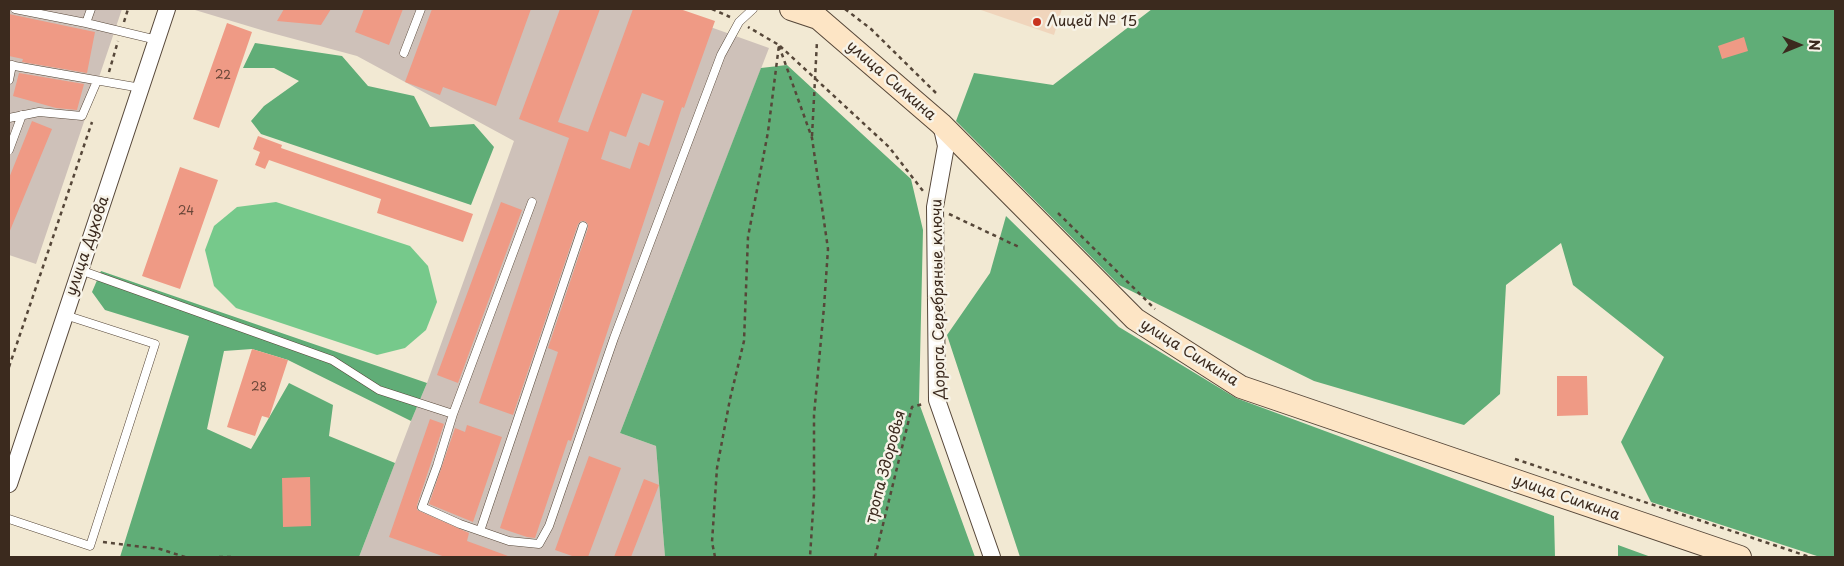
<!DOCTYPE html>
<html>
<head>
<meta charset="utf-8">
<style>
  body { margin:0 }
  #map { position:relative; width:1844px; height:566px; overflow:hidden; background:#f2e9d3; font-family:"Playpen Sans",sans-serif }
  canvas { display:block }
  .frame { position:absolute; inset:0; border:10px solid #3b2a1e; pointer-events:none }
  .north { position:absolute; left:1774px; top:20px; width:50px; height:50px; -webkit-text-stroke:4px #f7f3e8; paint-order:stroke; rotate:90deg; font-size:14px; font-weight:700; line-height:20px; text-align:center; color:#3b2a1e }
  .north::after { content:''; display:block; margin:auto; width:18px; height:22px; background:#3b2a1e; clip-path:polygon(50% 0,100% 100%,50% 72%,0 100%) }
</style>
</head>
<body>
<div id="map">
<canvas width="1844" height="566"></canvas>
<div class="frame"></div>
<div class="north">N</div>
</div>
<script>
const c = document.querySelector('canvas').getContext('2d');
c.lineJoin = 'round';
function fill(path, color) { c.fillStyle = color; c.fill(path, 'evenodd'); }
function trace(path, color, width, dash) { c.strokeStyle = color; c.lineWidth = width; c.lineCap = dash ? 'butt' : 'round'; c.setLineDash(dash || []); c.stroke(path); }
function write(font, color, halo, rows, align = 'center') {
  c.font = font + ' "Playpen Sans",sans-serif'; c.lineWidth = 5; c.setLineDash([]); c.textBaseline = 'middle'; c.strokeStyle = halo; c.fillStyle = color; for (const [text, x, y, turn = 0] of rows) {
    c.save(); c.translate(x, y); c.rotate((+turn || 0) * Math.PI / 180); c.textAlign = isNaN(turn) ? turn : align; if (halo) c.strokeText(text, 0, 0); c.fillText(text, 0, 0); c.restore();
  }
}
fill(new Path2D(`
  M978 9H1062L1054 35Z`), '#f0d5bc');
fill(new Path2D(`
  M9 9H122L36 264 9 255Z
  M195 9H660L769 48 620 433 656 446 665 557H359L411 421 427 383 514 141 357 56 268 32 195 10Z`), '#cec1b9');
fill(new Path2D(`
  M276 202 410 246 428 266 437 302 426 330 405 348 377 355 236 308 214 286 205 250 214 226 237 207Z`), '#76c98b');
fill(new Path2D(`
  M1152 9H1835V557H1820L1651 502 1621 442 1664 357 1573 285 1561 243 1506 285 1500 394 1464 425 1314 381 1119 285 956 121 974 73 1053 85Z
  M255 43 342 56 368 86 414 96 430 127 474 124 494 147 471 205 261 134 251 121 264 106 299 81 274 68H243Z
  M787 65 911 179 923 230 919 403 975 557H665L656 446 620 433 761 68Z
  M1006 216 1119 327 1236 398 1554 516 1555 557H1020L947 335 990 273Z
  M101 271 427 383 411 421 288 360 252 349 224 351 207 429 251 449 289 383 333 405 329 436 395 463 359 557H120L189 336 105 310 92 292Z
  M1618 545 1651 557H1618Z`), '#60ad77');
fill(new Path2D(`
  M284 9H331L321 25 277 21Z
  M364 9H403L389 45 355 32Z
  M432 9H531L496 106 443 87 440 95 405 82Z
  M560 9H600L558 122 588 132 633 9H680L715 21 684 108 682 107 571 441 568 440 535 538 527 537 500 528 558 352 548 348 588 228V224L585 221H581L578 224 513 415 479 403 569 138 519 119ZM642 93 664 101 649 146 639 142 630 169 601 159 610 131 626 137Z
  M9 14 95 32 87 73 22 62 23 59 9 56Z
  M227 23 252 32 219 128 193 119Z
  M1744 37 1748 51 1722 59 1718 46Z
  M19 73 84 84 77 110 56 108 13 96Z
  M32 121 52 129 9 233V178Z
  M258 136 282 145 281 148 473 214 463 242 377 213 381 199 269 160 265 169 255 165 260 152 253 149Z
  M180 167 218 180 180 289 142 276Z
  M501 202 522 210 458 383 437 375Z
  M252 349 288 360 269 418 262 416 255 436 227 427Z
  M1557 376H1587L1588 415 1557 416Z
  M430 419 444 424 417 505V510L469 533 467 541 508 556V557H445L389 537Z
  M467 425 502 437 473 522 429 504 455 428 465 432Z
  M589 456 621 468 588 557H575L555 550Z
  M310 477 311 526 283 527 282 478Z
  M644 479 659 485 631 557H614Z`), '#ef9a85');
const lane = new Path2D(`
  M15 9 86 23 157 40
  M86 23 91 9
  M404 53 421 9
  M9 65 141 88
  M9 80 12 65
  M9 118 39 112 82 116 97 81
  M9 150 22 115
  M532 202 453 414 437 466 422 507 460 524 509 541 539 544 549 526 614 338 721 55 739 22 753 9
  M80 270 332 360 379 390 453 414
  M9 519 90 546 155 344 65 315
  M480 531 583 226`);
const street = new Path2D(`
  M941 124 946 146 935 207 937 400 992 557
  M9 484 167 9`);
const secondary = new Path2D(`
  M791 9 818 18 941 124 1135 319 1241 387 1740 557`);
trace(lane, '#564739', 9);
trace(street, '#564739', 18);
trace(secondary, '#564739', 24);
trace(new Path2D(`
  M712 9 730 17
  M845 9 871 29 938 95
  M124 22 128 9
  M779 46 812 138 828 249 824 307 814 415V495L810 557
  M780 46 889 147 923 191
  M109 72 118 41
  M812 136 817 41
  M1058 213 1155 309
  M949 214 1021 248
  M9 367 92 122
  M1515 459 1810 557
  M103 542 160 549 185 557
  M219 557H233
  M715 557 712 542 717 468 730 399 744 341 748 237 768 132 779 45 748 27
  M875 557 912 407 923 404`), '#564739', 2.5, [4, 4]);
trace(lane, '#fff', 8);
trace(street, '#fff', 16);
trace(secondary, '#fde5c5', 22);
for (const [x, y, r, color] of [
  [1037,22,5,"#c8321e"]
]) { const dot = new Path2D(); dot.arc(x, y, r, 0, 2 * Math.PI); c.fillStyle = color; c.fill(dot); trace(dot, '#f7f3e8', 2); }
write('12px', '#684638', null, [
  ["22",223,76],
  ["24",186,212],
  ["28",259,388]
]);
write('15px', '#3b2a1e', '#f7f3e8', [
  ["Лицей № 15",1047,22]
], 'left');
write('15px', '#3b2a1e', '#f7f3e8', [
  ["улица Силкина",891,81,41],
  ["улица Духова",88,246,-71],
  ["Дорога Серебряные ключи",939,299,-91],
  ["улица Силкина",1189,353,32],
  ["тропа Здоровья",886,467,-75],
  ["улица Силкина",1566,498,19]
]);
</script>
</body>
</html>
